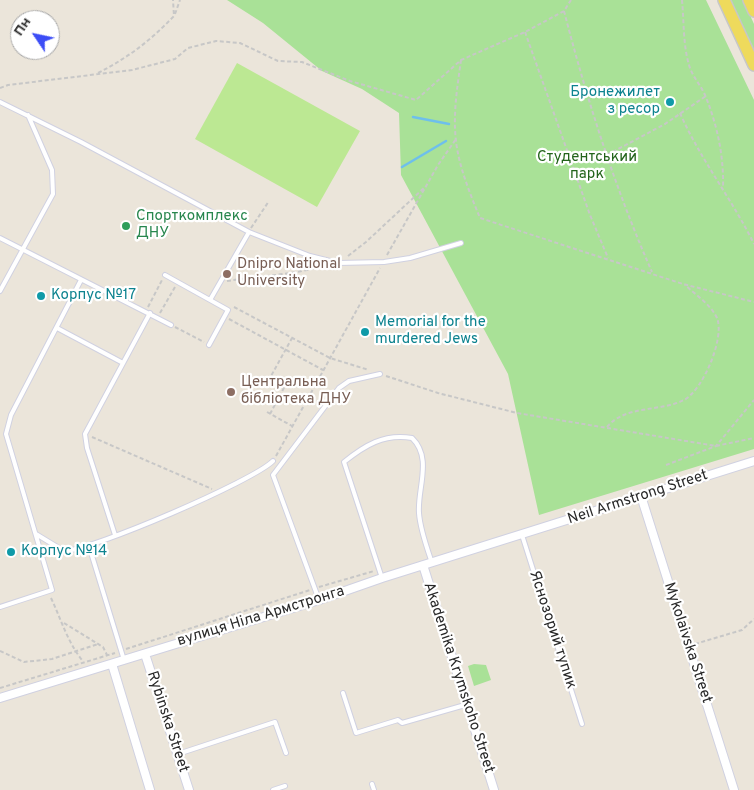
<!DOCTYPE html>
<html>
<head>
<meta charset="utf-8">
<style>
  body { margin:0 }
  #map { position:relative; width:754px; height:790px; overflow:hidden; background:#ebe5da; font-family:Overpass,sans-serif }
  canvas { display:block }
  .north { position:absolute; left:10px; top:10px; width:50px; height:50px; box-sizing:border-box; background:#fff; border:1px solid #a9a9a9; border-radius:50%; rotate:304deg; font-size:14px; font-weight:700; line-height:20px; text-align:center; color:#292929 }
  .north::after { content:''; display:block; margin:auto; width:18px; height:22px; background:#3c4df6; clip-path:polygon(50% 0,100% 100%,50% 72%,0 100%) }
</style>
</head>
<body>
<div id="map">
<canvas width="754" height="790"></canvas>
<div class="north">Пн</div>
</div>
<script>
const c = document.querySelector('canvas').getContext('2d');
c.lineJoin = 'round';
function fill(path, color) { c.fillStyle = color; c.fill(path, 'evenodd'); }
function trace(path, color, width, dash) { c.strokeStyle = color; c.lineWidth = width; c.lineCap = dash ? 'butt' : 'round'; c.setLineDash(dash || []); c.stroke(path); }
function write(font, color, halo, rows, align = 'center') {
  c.font = font + ' Overpass,sans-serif'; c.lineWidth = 4.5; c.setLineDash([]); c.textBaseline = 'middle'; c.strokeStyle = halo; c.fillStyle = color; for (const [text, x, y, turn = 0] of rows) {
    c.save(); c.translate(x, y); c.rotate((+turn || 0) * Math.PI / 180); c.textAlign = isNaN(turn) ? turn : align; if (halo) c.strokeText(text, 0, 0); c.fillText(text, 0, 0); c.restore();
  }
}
fill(new Path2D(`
  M227 0H706L754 100V449L539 515 508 374 401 175 399 113 362 89 322 71 263 23Z
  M729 0H743L754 24V55Z
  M474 664 486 665 491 680 474 686 468 666Z`), '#a9e197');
fill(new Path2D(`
  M237 63 360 131 317 207 195 139Z`), '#bce893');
trace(new Path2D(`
  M413 117 449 124
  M402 167 446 141`), '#6ebfec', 2.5);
const lane = new Path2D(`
  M0 102 81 142 249 232 210 300
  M249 232 310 256 338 263 384 262 410 258 461 243
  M0 238 171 325
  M165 275 228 310 209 345
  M0 291 53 194 52 170 28 115
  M57 328 123 363
  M36 534 64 551C93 550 253 481 273 461
  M115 535 87 448 85 434 150 313
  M522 535 582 724
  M89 546 124 660
  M382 578 344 462C364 446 384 433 412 438 433 458 417 489 419 513 420 529 427 548 432 563
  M319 600 273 475 339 388 349 381 380 374
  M0 607 52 590 6 434 11 415 81 280
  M343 693 356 733 398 720 402 723 465 705
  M178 754 275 722 286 753
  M372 784 374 790
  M273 790 285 786`);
const street = new Path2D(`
  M641 496 734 790
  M423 565 494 790
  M145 654 189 790
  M112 664 150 790
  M0 698 319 600 382 578 754 461`);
const primary = new Path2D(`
  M724 0 754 65
  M749 0 754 11`);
trace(lane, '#d0d1e1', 6);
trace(street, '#d0d1e1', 10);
trace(primary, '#c7c7c7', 14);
trace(new Path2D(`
  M571 0 564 11C587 100 615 188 652 272
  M682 0C684 21 683 45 689 65 692 76 700 84 705 95 717 124 724 156 723 188
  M175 14 180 0
  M525 32 590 215 608 258
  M461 60C457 89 452 119 457 148 461 172 471 196 480 218L683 284 754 302
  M98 73C129 57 150 41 174 16L173 0
  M0 88 8 85 132 70 175 59 188 48 216 41 240 43 278 61 302 62 350 81 416 100 461 60 525 32 564 11
  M680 113C700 159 732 199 754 244
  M607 155 665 124 706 96
  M251 228 269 201
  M387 255 438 165 456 139
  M348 256 366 242 425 187
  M227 281C259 276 292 275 323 266
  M148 307 162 280
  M234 307 330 358 369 370
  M160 313 175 287
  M229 319 323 370
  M175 327 204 342
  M386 376 438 393 517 413 716 446 754 438
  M267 412 292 426
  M270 414 286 384 271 376 292 338
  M607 427C625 405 660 412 684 400 703 390 725 338 717 318 711 305 696 295 685 285
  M92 437 212 489
  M276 456 380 268
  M666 465 716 446 754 400
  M319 587 374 571
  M51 598C61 619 67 641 82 660
  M64 623 103 647 107 655
  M695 644 742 630 754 619
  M126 649 310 590
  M0 651 24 662 52 659 98 644
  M0 688 115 653`), '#c7c7c7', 2, [4, 2.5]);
trace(lane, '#fff', 4);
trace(street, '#fff', 8);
trace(primary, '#eeda5c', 11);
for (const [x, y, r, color] of [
  [670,102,5,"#0f9aa8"],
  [126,226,5,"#2e9e5b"],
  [227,274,5,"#8d6e63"],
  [41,296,5,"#0f9aa8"],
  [365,332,5,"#0f9aa8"],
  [231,392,5,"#8d6e63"],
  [11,552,5,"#0f9aa8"]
]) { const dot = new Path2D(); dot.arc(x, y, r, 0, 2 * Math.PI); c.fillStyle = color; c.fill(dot); trace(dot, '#fff', 2); }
write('15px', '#0d838f', '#fff', [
  ["Бронежилет",660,93,"right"],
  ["з ресор",660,110,"right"],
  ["Корпус №17",51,296],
  ["Memorial for the",375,323],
  ["murdered Jews",375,340],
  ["Корпус №14",21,552]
], 'left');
write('15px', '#23641b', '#fff', [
  ["Студентський",587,158],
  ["парк",587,175]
]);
write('15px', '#27864d', '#fff', [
  ["Спорткомплекс",136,217],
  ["ДНУ",136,234]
], 'left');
write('15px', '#785e54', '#fff', [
  ["Dnipro National",237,265],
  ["University",237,282],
  ["Центральна",241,383],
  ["бібліотека ДНУ",241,400]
], 'left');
write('15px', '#292929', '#fff', [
  ["Neil Armstrong Street",638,498,-18],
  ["вулиця Ніла Армстронга",261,617,-17],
  ["Яснозорий тупик",552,630,72],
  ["Mykolaivska Street",687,643,72],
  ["Akademika Krymskoho Street",458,678,72],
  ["Rybinska Street",167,722,72]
]);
</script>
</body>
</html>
